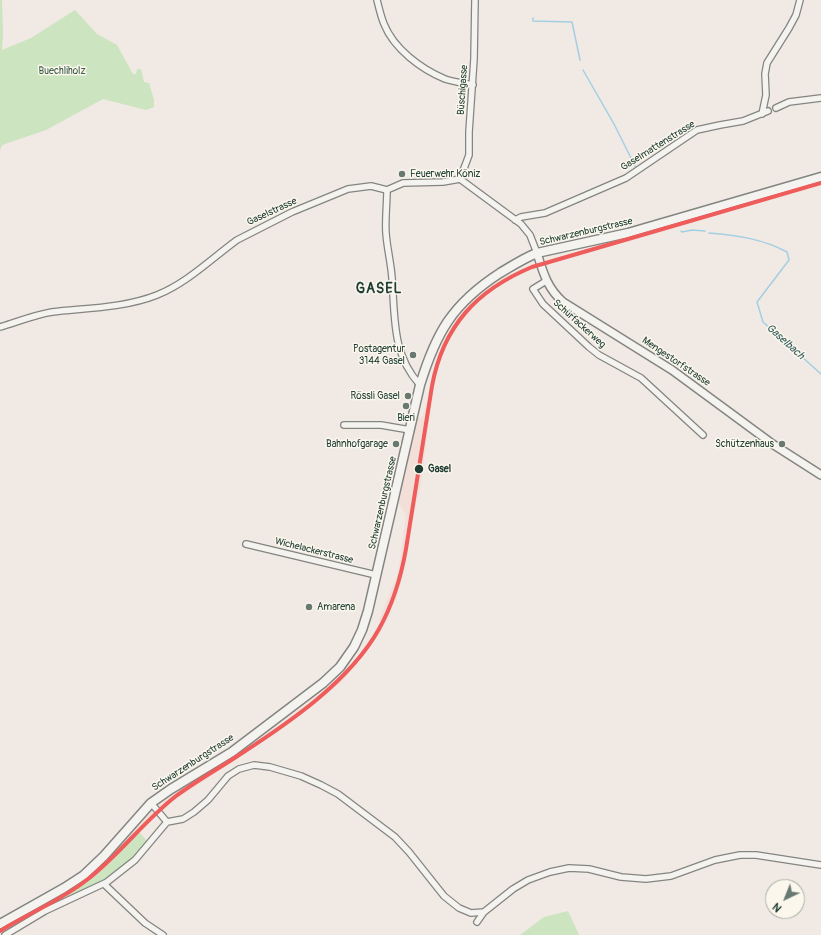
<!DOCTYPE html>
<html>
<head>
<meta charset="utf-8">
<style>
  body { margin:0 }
  #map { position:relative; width:821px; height:935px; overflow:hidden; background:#f1e9e4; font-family:Pangolin,sans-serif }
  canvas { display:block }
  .north { position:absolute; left:765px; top:879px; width:40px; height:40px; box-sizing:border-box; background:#fbf7ec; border:1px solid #a3ada2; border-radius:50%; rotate:223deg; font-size:11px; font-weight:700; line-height:16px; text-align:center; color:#1f3d34 }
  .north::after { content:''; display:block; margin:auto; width:14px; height:18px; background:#687972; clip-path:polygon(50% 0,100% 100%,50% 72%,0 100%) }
</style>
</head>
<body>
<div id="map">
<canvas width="821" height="935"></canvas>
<div class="north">N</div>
</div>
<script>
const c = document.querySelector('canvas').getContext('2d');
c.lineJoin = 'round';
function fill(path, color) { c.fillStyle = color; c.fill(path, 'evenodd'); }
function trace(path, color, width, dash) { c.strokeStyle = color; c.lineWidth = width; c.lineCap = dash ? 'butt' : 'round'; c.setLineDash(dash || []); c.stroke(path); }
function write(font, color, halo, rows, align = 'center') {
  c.font = font + ' Pangolin,sans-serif'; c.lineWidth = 3; c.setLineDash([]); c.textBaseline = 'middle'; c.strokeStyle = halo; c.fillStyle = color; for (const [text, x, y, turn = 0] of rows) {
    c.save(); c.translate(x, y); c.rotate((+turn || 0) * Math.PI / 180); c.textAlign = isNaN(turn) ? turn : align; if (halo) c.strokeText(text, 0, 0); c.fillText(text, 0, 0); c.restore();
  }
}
fill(new Path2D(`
  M821 182V185L704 219 672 229 533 268 502 282 480 299 468 311 456 327 448 342 439 364 432 396 421 484 413 516 403 576 396 598 387 619 379 634 365 654 342 681 315 703 248 752 174 800 160 813 153 817 107 866 90 880 73 892 0 933V929L87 877 103 863 155 808 178 791 246 749 313 700 339 678 362 652 381 623 379 620 393 586 398 573 406 516 397 500 416 417 422 418 429 396 436 363 445 340 456 320 473 300 486 289 500 279 531 265Z`), '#f2dfd8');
fill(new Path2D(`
  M0 0H2L3 34 2 50 31 38 75 10 97 34 117 45 133 74H136L137 69H141L144 82 149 83 154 100V107L146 110 103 99 46 130 2 145 0 150Z
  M139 832 148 842 133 858 113 875 96 886 57 903 56 901C69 894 83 886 95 876 111 863 125 847 139 832Z
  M568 911 579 935H520L544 917Z`), '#cce4bf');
trace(new Path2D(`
  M533 18V21L572 22 580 60
  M583 70 614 124 636 168
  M681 231 682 232 692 230 705 231
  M709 233C736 235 763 239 787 252L789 260 757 302 763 322 821 374`), '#a3cfe3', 1.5);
const minor = new Path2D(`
  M377 0C379 8 381 17 384 24 394 49 421 69 445 79 454 82 464 83 473 85
  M776 108 789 102 821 98
  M762 114 766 95 765 74 767 63 789 28 796 15 800 0
  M460 179 469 155V132L474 59 475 0
  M387 190C387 204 385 219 386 233 387 248 391 263 392 278 395 317 392 355 420 385
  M515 220 521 217 545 213 626 178 697 130 720 125 743 121 768 111
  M546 281 533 289 543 304 589 347 599 355 641 378 703 435
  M0 327C17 322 34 315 52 312 87 308 124 308 157 295 187 283 211 259 237 240L292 212 348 189 371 186 387 190 403 183 443 182 460 179 521 224 530 235 537 253
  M344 425H381L410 430
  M246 544 376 575
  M151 803 167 822
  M104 884 145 923 163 935
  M477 922 484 912
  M5 935 45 911 107 882 135 860 167 822 183 819 194 812 208 800 228 776 239 769 254 765 270 767 301 776 321 785 338 794 395 837 409 852 444 896 459 908 471 913 484 912 513 889 528 880 550 872 569 868 589 869 621 877 646 879 671 876 715 860 740 855H756L821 865`);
const tertiary = new Path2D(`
  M537 253C543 272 547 288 563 302L672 370 774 445 821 475`);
const secondary = new Path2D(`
  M0 924 64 888 84 875 104 856 151 803 171 789 232 752 323 683 340 667 354 647 362 630 368 611 420 385C436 333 452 304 500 273 512 266 524 258 537 253L628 233 821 177`);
trace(minor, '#838581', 8);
trace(tertiary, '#838581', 10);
trace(secondary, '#838581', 11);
trace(minor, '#f5f3ef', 5.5);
trace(tertiary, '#f5f3ef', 7);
trace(secondary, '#f5f3ef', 8);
trace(new Path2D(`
  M0 931C29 913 62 900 88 879 120 854 144 821 176 796 196 781 218 769 239 755 289 723 350 681 379 629 393 604 401 577 406 549L432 386C443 326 477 290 532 267L821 183`), '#ee5c5b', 4);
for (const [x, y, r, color] of [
  [402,174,4,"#687972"],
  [413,355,4,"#687972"],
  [408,396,4,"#687972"],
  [406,406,4,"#687972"],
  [396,444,4,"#687972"],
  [782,444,4,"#687972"],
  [419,469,5,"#1f3d34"],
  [309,607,4,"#687972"]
]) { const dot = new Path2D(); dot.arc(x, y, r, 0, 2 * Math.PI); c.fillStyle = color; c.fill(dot); trace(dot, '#fbf7ec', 1.5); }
write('10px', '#3c5e4a', '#fbf7ec', [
  ["Buechliholz",62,71]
]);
write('10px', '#1f3d34', '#fbf7ec', [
  ["Büschigasse",463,90,-86],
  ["Gaselmattenstrasse",658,146,-32],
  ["Gaselstrasse",272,212,-25],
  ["Schwarzenburgstrasse",586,232,-13],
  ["Schürfackerweg",579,324,42],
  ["Mengestorfstrasse",676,362,34],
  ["Schwarzenburgstrasse",383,503,-77],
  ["Wichelackerstrasse",314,551,14],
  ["Schwarzenburgstrasse",193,763,-33]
]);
write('10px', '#1f3d34', '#fbf7ec', [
  ["Feuerwehr Köniz",410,174,"left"],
  ["Postagentur",405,349],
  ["3144 Gasel",405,361],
  ["Rössli Gasel",400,396],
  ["Bieri",406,418,"center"],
  ["Bahnhofgarage",388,444],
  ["Schützenhaus",774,444],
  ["Amarena",317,607,"left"]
], 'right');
write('bold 10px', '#1f3d34', '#fbf7ec', [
  ["Gasel",428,469]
], 'left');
write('italic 11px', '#385f60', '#fbf7ec', [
  ["Gaselbach",785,342,42]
]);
c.letterSpacing = '1px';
write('bold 14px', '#1f3d34', '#fbf7ec', [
  ["GASEL",379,289]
]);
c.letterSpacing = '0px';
</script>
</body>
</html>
